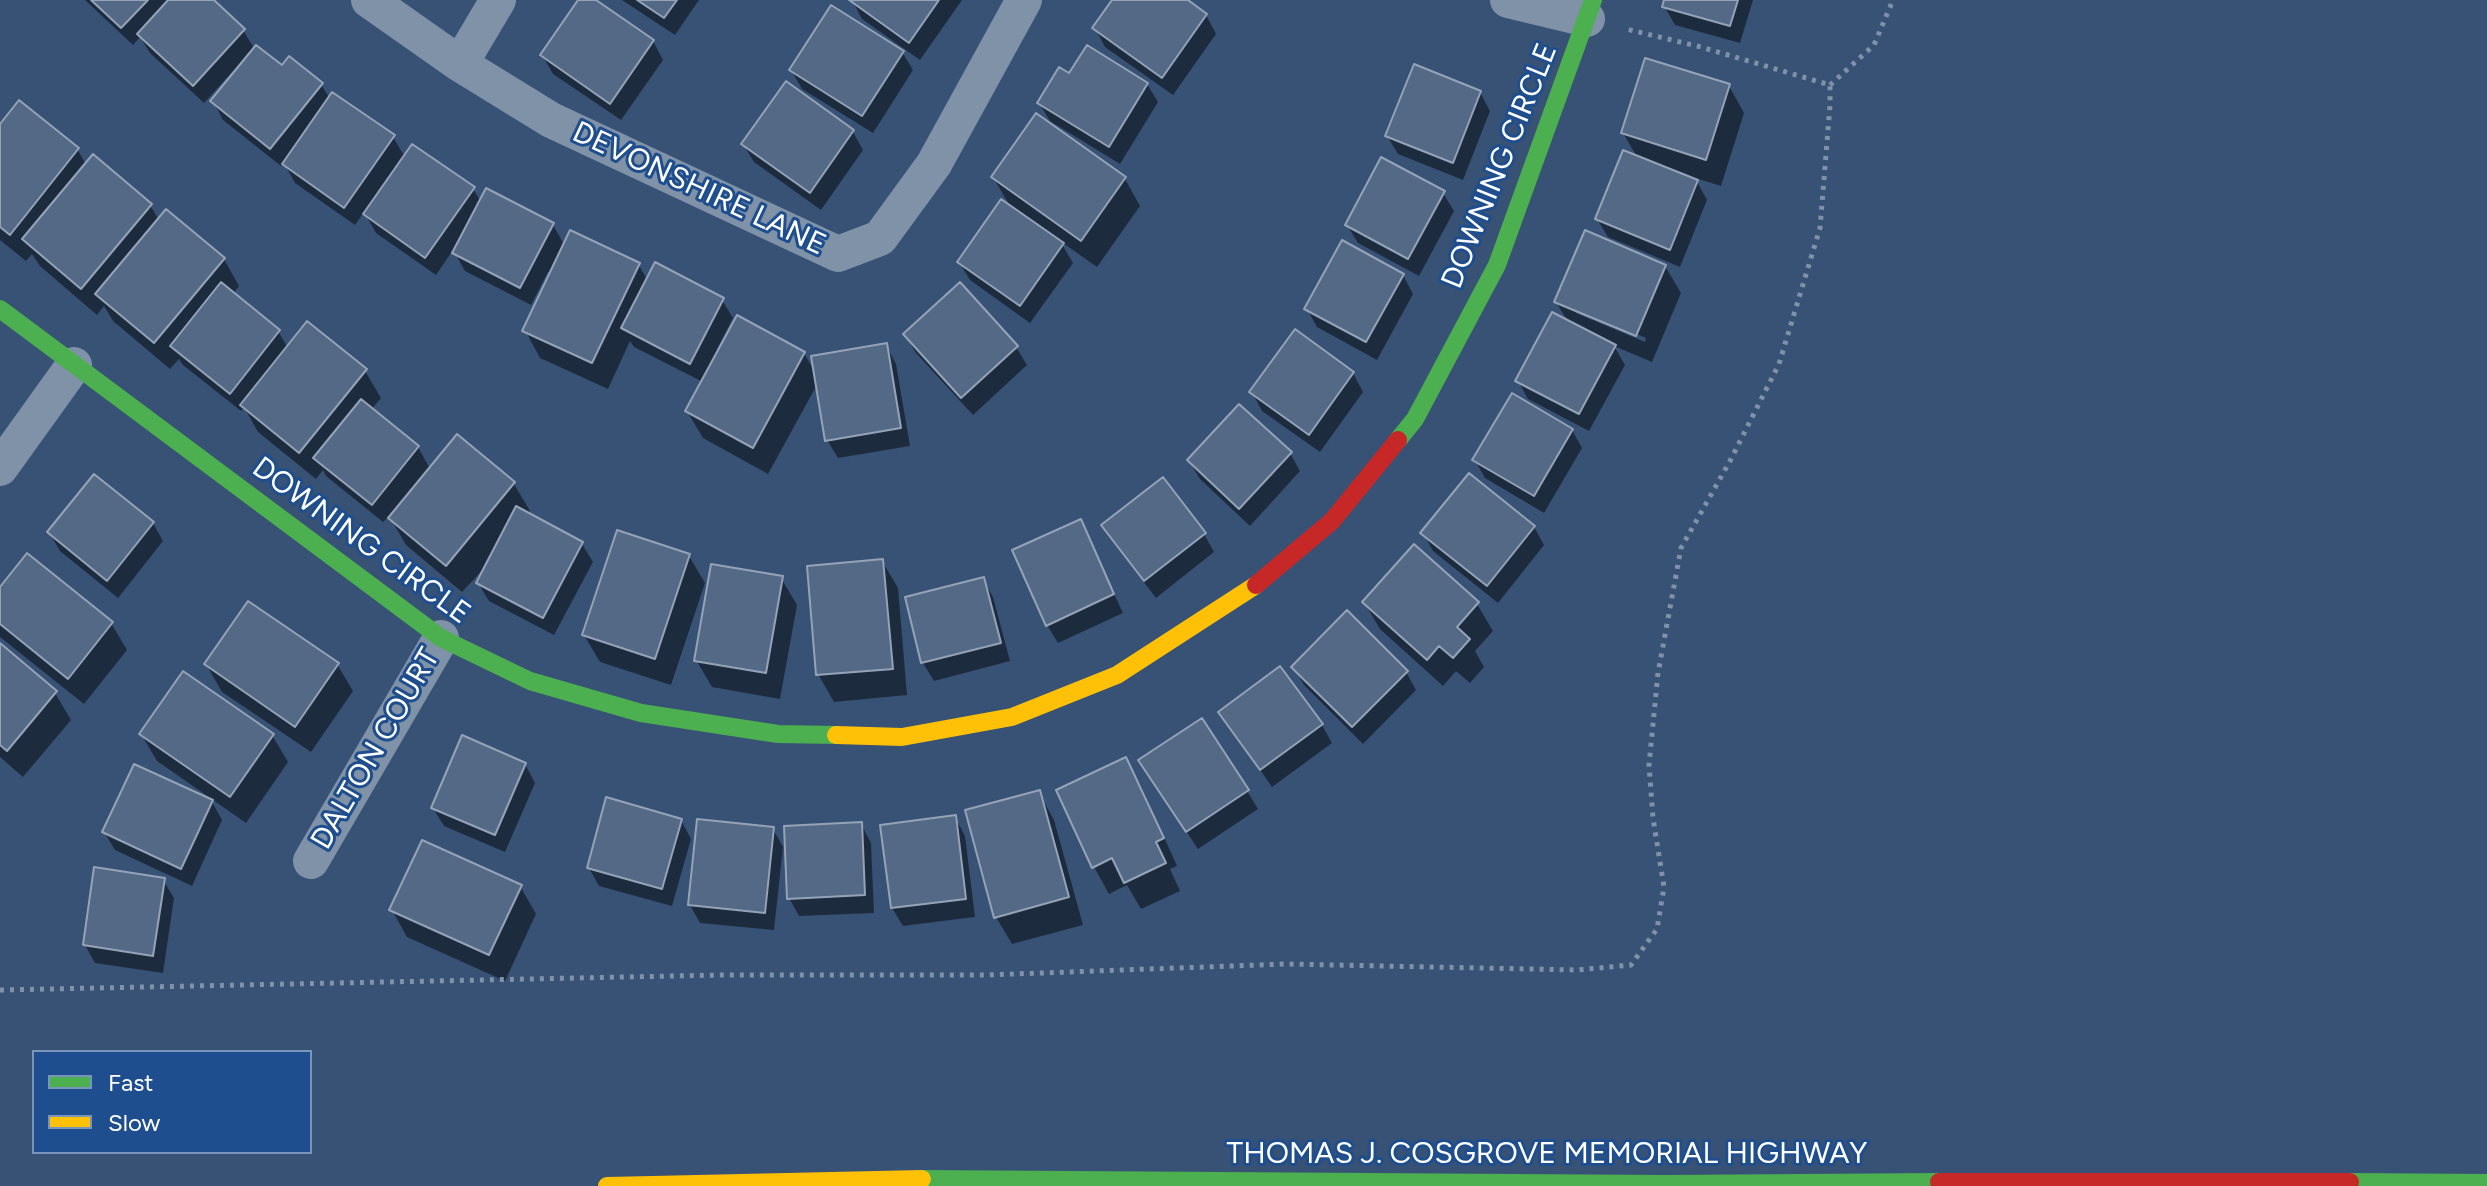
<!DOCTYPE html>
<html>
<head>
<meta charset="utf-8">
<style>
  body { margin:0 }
  #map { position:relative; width:2487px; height:1186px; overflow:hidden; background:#385275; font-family:Figtree,sans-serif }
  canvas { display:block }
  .legend { position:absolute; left:32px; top:1050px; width:280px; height:104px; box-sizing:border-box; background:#1f4e8e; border:2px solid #7995bb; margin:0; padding:10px 14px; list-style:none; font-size:24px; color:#fff }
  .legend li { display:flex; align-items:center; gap:16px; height:40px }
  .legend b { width:40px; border:2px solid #7995bb }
</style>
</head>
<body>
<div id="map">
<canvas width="2487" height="1186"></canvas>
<ul class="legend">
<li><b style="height:10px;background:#4caf50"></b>Fast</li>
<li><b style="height:10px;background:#ffc107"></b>Slow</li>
</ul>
</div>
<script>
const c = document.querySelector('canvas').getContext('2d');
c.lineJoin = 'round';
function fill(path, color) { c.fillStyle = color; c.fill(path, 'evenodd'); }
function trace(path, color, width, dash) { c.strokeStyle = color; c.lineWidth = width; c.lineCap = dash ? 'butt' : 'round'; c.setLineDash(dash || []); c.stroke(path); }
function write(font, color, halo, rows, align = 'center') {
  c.font = font + ' Figtree,sans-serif'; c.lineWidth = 6; c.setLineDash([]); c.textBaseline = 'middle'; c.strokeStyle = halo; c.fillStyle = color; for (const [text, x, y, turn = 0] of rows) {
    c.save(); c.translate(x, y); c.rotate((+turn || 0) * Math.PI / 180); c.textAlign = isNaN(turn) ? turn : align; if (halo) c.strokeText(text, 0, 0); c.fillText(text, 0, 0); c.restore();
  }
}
fill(new Path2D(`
  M85 0H211L243 30 255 50 283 68 321 84 330 99 393 137 405 157 473 189 481 202 553 225 565 246 638 264 648 281 722 300 733 318 717 349 720 351 804 353 816 374 886 345 896 364 910 446 838 458 827 440 818 383 768 474 703 438 687 411 703 382 634 347 630 341 608 389 540 358 525 330 552 273 548 272 531 305 465 271 453 250 436 275 376 233 364 212 355 225 295 183 284 163 281 166 223 120 213 101 235 73 233 71 204 103 150 53 140 37 133 45Z
  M581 0H592L653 41 663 60 621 120 553 74 542 55Z
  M622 0H699L675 35Z
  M852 0H962L920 60 862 19Z
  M1115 0H1184L1206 15 1216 34 1173 95 1105 47 1095 28Z
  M1666 0H1753L1740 43 1675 25 1664 6Z
  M902 52 913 70 873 133 802 89 791 70Z
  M1070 76 1147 84 1158 102 1120 164 1050 121 1039 103Z
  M1729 86 1744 113 1721 186 1695 178 1707 200 1680 267 1608 237 1597 219 1637 157 1623 133Z
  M1480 92 1490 111 1463 180 1398 154 1387 136Z
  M19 103 78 150 86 165 150 205 159 220 224 259 239 286 233 294 278 331 288 348 365 371 381 398 371 410 418 447 430 469 457 437 514 484 530 511 527 514 582 544 593 562 554 635 489 601 478 583 488 564 462 592 406 545 389 516 383 522 326 476 323 470 316 479 258 432 244 407 241 411 183 365 179 359 170 369 113 321 104 306 97 315 40 266 32 254 26 261 0 240V127Z
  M1036 116 1125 179 1140 206 1097 267 1060 241 1073 263 1030 323 970 280 959 262 1011 208 993 177Z
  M853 132 863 150 821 210 754 162 743 144Z
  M1443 193 1454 211 1419 276 1358 243 1347 225Z
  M1665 266 1681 293 1652 362 1614 346 1625 365 1589 431 1528 399 1518 381 1568 322 1556 302ZM1576 309 1646 338 1645 342 1576 313Z
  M1403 275 1413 294 1377 360 1317 327 1307 309Z
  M905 335 1016 347 1027 365 973 415 916 353Z
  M1353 373 1363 392 1320 452 1262 411 1252 392Z
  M1572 430 1582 448 1544 513 1485 478 1475 460Z
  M1290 453 1300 471 1250 526 1200 479 1189 461Z
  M1080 521 1123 613 1058 643 1047 625Z
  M153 523 163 541 118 598 60 551 49 532Z
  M1103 525 1204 534 1214 552 1156 598 1114 543Z
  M1534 527 1544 545 1498 603 1433 551 1423 533Z
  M689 556 705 583 671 685 600 662 584 635Z
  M882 561 898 588 907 695 834 702 818 674Z
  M781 578 797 605 780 699 712 687 696 660Z
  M983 579 993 597 1010 661 934 681 923 663 907 599Z
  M0 590 111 623 127 650 84 704 0 637Z
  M1364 602 1477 604 1493 631 1475 651 1484 667 1470 683 1456 671 1443 686 1380 629Z
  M0 646 55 693 71 720 23 777 0 757Z
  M206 664H337L353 691 311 752 222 692Z
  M1294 667 1406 672 1416 690 1363 744 1304 685Z
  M1221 713 1322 725 1332 743 1272 787Z
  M141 734 272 735 288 762 246 823 157 761Z
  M1125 760 1141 786 1177 866 1170 869 1180 891 1141 909 1127 885 1109 894 1094 867Z
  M525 764 535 783 505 852 444 826 433 808Z
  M1151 779 1247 791 1258 809 1198 849Z
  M1039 793 1054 820 1083 925 1012 944 996 917Z
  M211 800 222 820 192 886 115 850 104 832Z
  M955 817 965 836 975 917 903 926 892 908Z
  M681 820 691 839 672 906 599 886 589 868Z
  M861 824 871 843 874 913 799 916 789 898Z
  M773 829 783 847 774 930 700 923 690 905Z
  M163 880 174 898 163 973 95 963 85 945Z
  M520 886 536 914 505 981 407 937 392 910Z`), '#0007');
const building = new Path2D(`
  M91 0H148L121 28Z
  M168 0H214L245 29 193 86 137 34Z
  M578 0H596L654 40 610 104 540 55Z
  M637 0H677L664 18Z
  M849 0H939L909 43Z
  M1112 0H1188L1207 14 1162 78 1092 28Z
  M1664 0H1738L1730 26 1662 7Z
  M831 5 904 51 862 116 789 70Z
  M256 45 282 65 289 56 323 83 270 149 210 101Z
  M1087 45 1148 83 1109 147 1037 103 1059 67 1069 73Z
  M1645 58 1730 84 1706 160 1621 133Z
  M1414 64 1481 91 1453 163 1385 136Z
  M786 81 854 130 810 193 741 144Z
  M332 92 395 135 344 208 282 164Z
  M19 100 79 148 10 235 0 227V124Z
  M1036 113 1126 177 1081 241 991 177Z
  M412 144 475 187 425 258 363 214Z
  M1623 150 1698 180 1670 250 1595 219Z
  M93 154 152 204 81 289 22 239Z
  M1381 157 1445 191 1408 259 1345 225Z
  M486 188 554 223 520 288 452 253Z
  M1001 199 1064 243 1020 306 957 262Z
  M166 209 225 258 154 343 95 294Z
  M570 230 640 263 592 363 522 331Z
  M1585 230 1666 265 1636 336 1554 302Z
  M1342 240 1404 274 1366 342 1304 309Z
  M655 262 724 298 690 364 621 328Z
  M221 282 280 330 230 394 170 346Z
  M960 282 1018 346 961 398 903 334Z
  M1552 312 1616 345 1579 414 1515 381Z
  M737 315 805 352 753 448 685 411Z
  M307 321 367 369 299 453 240 405Z
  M1295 329 1354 372 1309 435 1249 392Z
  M887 343 901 428 825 441 811 356Z
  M1512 393 1573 429 1534 496 1472 460Z
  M361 399 419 446 372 505 313 458Z
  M1239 404 1292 452 1239 509 1187 460Z
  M457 434 515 482 446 566 388 518Z
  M1469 473 1535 526 1487 586 1420 533Z
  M94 474 154 522 107 581 47 532Z
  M1163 477 1206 533 1144 581 1101 525Z
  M516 506 583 542 543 618 476 583Z
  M1081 519 1114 594 1046 626 1012 550Z
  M617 530 690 554 655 659 582 635Z
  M1414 544 1479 602 1457 627 1470 639 1453 658 1439 646 1427 660 1362 602Z
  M27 553 113 622 68 679 0 624V587Z
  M883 559 893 669 816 675 807 566Z
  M711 564 783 576 766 673 694 661Z
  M984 577 1001 643 921 663 905 597Z
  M248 601 339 663 295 727 204 664Z
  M1347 610 1408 671 1352 727 1291 667Z
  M0 643 57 691 7 751 0 745Z
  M1280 666 1323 724 1260 770 1218 712Z
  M183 671 274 734 230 797 139 734Z
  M1202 718 1249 790 1186 832 1138 760Z
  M462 735 526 763 495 835 431 808Z
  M1126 757 1164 838 1156 842 1166 863 1124 883 1112 858 1092 868 1056 790Z
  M134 764 213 800 181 869 102 832Z
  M1040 790 1069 897 994 918 965 810Z
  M606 797 682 819 662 889 587 868Z
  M956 815 966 899 891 908 880 825Z
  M697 819 774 827 765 913 688 905Z
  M862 822 865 895 787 899 784 826Z
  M422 840 522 885 489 955 389 910Z
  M94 867 165 878 153 956 83 945Z`);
fill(building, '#546985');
trace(building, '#94a3b7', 2);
trace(new Path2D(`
  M1830 85 1874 45 1893 0
  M0 990 721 975H986L1286 964 1577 970 1631 965 1657 929 1664 887 1653 818 1649 765 1658 673 1681 548 1730 461 1779 364 1820 228 1830 105V85L1701 47 1626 29`), '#7f92a8', 5, [4, 6]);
trace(new Path2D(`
  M369 0 460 64 551 120 838 254 880 238 934 164 1024 0
  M1508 0 1587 19
  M460 64 498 0
  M0 468 74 365
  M311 861 441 638`), '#7f92a8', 36);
trace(new Path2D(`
  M0 309 441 638 530 681 641 713 778 734 836 735
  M1398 440 1415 419 1497 265 1593 0
  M922 1179 1664 1184 1939 1182
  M2350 1182 2487 1183`), '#4caf50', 18);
trace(new Path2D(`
  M836 735 902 737 1012 717 1117 675 1256 585
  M607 1186 922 1179`), '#ffc107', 18);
trace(new Path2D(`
  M1256 585 1332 521 1398 440
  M1939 1182H2350`), '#c62828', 18);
write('30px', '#fff', '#1f4e8e', [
  ["DOWNING CIRCLE",1500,166,-68],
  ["DEVONSHIRE LANE",699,189,25],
  ["DOWNING CIRCLE",361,541,36],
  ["DALTON COURT",376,749,-60],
  ["THOMAS J. COSGROVE MEMORIAL HIGHWAY",1547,1154]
]);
</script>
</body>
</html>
